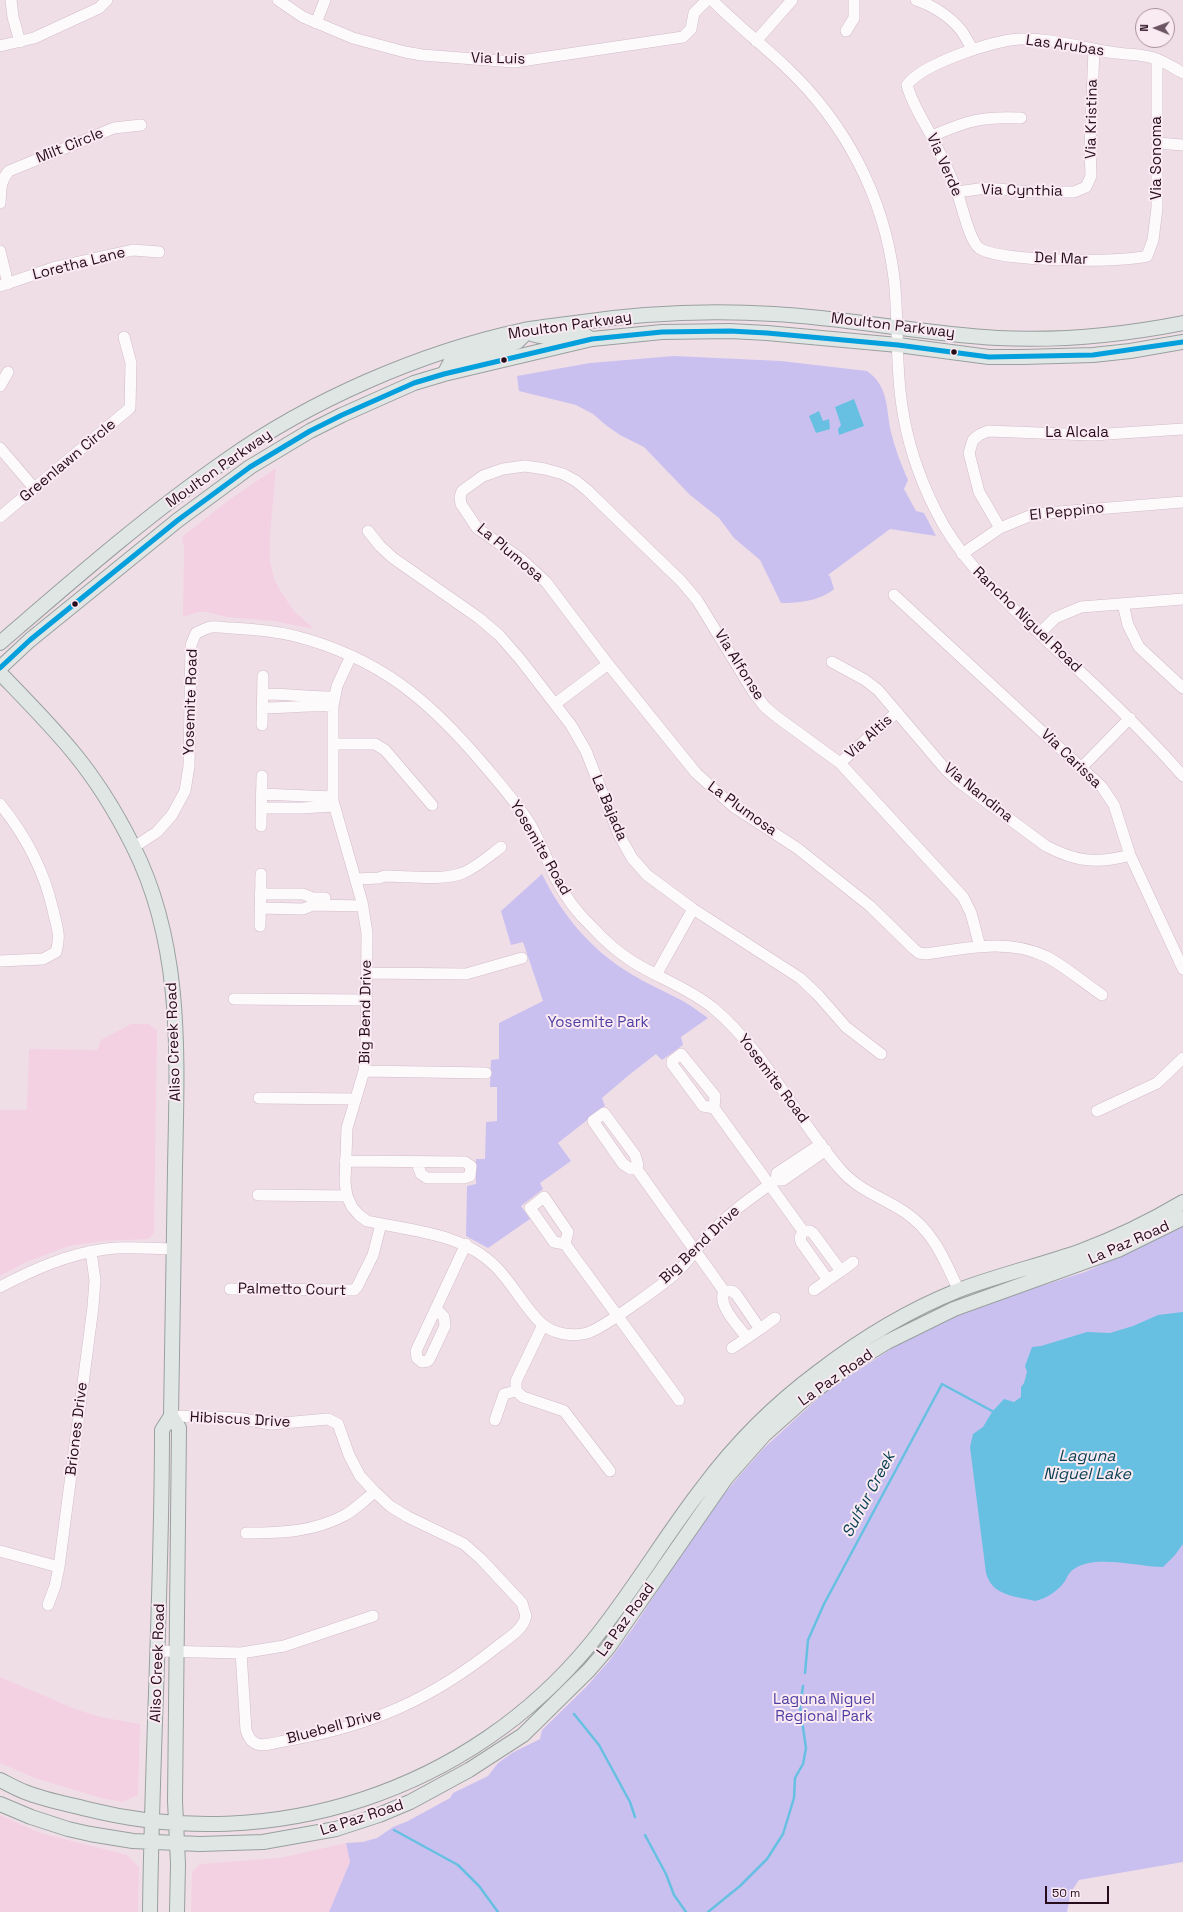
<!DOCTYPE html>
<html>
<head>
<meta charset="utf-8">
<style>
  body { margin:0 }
  #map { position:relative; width:1183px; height:1912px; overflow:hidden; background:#f0dee7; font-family:"Space Grotesk",sans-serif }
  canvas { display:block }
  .north { position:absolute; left:1135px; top:8px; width:40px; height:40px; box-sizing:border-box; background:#faeaf2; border:1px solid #a6919c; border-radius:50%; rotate:271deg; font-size:11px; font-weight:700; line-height:16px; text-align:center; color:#270c1c }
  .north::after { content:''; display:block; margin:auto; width:14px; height:18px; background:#6d5663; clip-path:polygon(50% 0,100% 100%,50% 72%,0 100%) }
  .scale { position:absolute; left:1045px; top:1886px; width:64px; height:18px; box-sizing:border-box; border:2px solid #270c1c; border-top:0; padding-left:5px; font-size:12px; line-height:14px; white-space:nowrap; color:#270c1c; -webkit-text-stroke:3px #faeaf2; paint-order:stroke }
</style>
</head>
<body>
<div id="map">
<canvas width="1183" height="1912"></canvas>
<div class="north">N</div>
<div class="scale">50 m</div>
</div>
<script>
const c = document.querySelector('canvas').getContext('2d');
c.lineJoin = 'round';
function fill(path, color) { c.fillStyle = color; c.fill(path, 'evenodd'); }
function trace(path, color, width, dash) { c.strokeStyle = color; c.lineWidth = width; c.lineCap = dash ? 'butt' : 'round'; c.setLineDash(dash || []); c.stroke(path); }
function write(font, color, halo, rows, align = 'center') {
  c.font = font + ' "Space Grotesk",sans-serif'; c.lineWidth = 4; c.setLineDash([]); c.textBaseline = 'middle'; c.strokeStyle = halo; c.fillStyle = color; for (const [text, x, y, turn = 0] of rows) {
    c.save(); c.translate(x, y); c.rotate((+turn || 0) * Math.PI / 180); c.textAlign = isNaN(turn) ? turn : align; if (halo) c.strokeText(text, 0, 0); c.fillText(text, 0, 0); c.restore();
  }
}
fill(new Path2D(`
  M276 468 270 534V561L274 579 283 595 294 611 314 629 274 621 227 617 207 612H198L183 617 184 548 182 537 229 500Z
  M131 1024H148L157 1030 154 1233 148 1239 102 1241 69 1246 24 1263 0 1276V1110H27L29 1049 97 1050 101 1040Z
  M0 1677 75 1709 100 1717 140 1724 138 1795 123 1802 101 1798 35 1778 0 1763Z
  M0 1815 40 1833 127 1855 139 1867 138 1912H0Z
  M346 1843 350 1862 329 1912H191L192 1872 200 1864 280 1858Z`), '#f4d0e3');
fill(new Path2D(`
  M674 356 781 361 867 371C889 386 886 409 891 432 895 449 901 464 908 480L904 489 916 511 924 513 936 536 890 529 828 575 830 576 834 589C820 601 798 603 781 603L760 560 734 538 719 518 690 495 644 447 620 435 607 426 593 414 576 405 519 391 517 376 590 363Z
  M542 874C562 915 591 950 631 974 646 983 662 990 677 998 688 1003 698 1011 708 1018L681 1037 683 1045 662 1060 656 1054 629 1075 602 1098 605 1106 558 1143 571 1161 540 1183 543 1189 521 1206 530 1219 488 1248 466 1236 467 1186 476 1184V1159H485L486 1122 497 1121V1087H490L491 1060 499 1059V1023L543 1001 523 942 511 945 501 911Z
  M1183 1227V1862L1079 1880 1071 1892 1067 1912H329L350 1862 346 1843 363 1842 377 1838 393 1827 408 1821 450 1798 453 1793 488 1776 498 1763 512 1753 540 1739 542 1730 586 1687 609 1661 633 1628 709 1512 740 1475 764 1448 827 1390 902 1342 962 1311 1085 1272Z`), '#c9c0f0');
fill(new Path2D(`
  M854 399 864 426 839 435 838 429 841 425 835 407Z
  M819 411 823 421 829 419 830 429 816 433 809 416Z
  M1183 1312V1544L1175 1555 1163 1567C1138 1567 1096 1554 1074 1569 1070 1571 1067 1577 1065 1581 1057 1592 1047 1598 1035 1601 1015 1596 992 1596 986 1573L970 1447 973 1434 983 1427 992 1412 1004 1399 1014 1402 1021 1397V1387L1024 1383 1027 1372 1025 1366 1032 1347 1041 1346 1087 1332 1110 1333 1133 1326 1158 1315Z`), '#67c0e1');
trace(new Path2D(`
  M805 1673 808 1640 824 1604 942 1384 994 1412
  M574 1714 599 1745 630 1802 635 1817
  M394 1830 458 1865 479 1886 498 1912
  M645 1835 666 1874 674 1895 686 1912
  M708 1912 740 1886 767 1859 783 1834 794 1798 795 1778 803 1764 806 1748 800 1707 803 1686`), '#67c0e1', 2.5);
const minor = new Path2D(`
  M11 0 13 17 20 42
  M278 0 303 17 353 38 405 52 422 55 514 62 683 37 691 29 694 13 707 0
  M712 0C735 23 761 44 786 67 845 123 884 196 894 278 899 320 895 363 902 406 907 441 919 477 935 509 961 563 1006 601 1048 642 1095 685 1141 728 1183 776
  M916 0C932 5 949 16 960 29 965 35 969 44 973 50
  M316 23 325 0
  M846 31 854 18V0
  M756 41 792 0
  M0 46 34 38 99 8 107 0
  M1157 59V208L1153 240 1147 256C1123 263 998 262 979 248 969 240 962 205 957 192 950 173 941 155 932 137 923 120 912 104 907 85 922 64 994 40 1020 39 1052 38 1085 49 1117 53 1130 55 1143 54 1156 59 1165 62 1174 68 1183 73
  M932 136C967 121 982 116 1021 118
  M1157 143 1183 145
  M957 192 986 188 1031 192H1074L1086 187 1091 176 1090 148 1094 49
  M0 203C1 190 0 180 9 171L114 128 141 125
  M0 251 8 284
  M0 286 56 267 133 250 159 252
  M0 386 8 372
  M0 448 34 488
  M0 517 130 408 131 363 124 337
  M1000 528 979 492 969 453 973 440 979 435 988 431 1092 435 1183 429
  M368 531 380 546 393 558 479 618 499 635 520 659 571 725 586 751 619 835 632 858 647 875 693 909 800 978 818 995 846 1027 881 1054
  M962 554 1000 528 1034 514 1183 502
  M894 595 1102 787 1114 805 1130 855 1183 969
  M1123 604 1128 625 1139 647 1183 688
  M1040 633 1055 618 1081 607 1183 599
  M351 656 337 686 333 706V801L362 902 367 933 366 1051 364 1071 347 1128 345 1183 347 1196 352 1207 359 1215 367 1221C412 1231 463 1233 496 1267 513 1284 524 1307 541 1323 553 1334 572 1337 587 1333 602 1329 667 1282 679 1270 692 1257 702 1241 715 1229 733 1210 755 1195 776 1180H783L826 1150
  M832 662 865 680 878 690 946 770 958 781 1046 846C1076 862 1098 864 1130 855
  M263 694C287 694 310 697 335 697
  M555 704 608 664
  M262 708C287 708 309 705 333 706
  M262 725 263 676
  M333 744H375L385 750 432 805
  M840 763 897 712
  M1082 767 1130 718
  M261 794 333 797
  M0 804C26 836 44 870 53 910 57 928 61 935 56 952L43 959 0 961
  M261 808H302L334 806
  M261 826 262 776
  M134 847 157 832 172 815 185 791 189 766 191 645 196 633C201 631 206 628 211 627 217 626 225 628 232 628 253 629 274 631 295 636 380 658 429 700 484 765 500 784 517 803 530 824 540 841 547 859 555 877 564 895 578 914 593 928 605 941 619 953 633 962 659 978 688 988 712 1007 766 1052 795 1117 840 1169 860 1192 883 1197 906 1213 934 1232 945 1261 959 1291
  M356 879 379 878 385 876C408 876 442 881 463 873 477 867 489 856 501 847
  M260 894H303L313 898H325
  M260 908 303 909 313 905 363 906
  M260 926 261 874
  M980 947 971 913 963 897 840 763 777 717 765 707 754 693 697 600 681 581 587 490 576 481 563 474 545 469 525 466 503 469 483 476 462 491 460 497 461 504 477 528 521 559 546 582 608 664 696 773 734 807 797 848 870 906 914 949 919 953 926 954C967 948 1009 938 1047 957 1066 967 1084 983 1102 995
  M367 973 466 974 522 958
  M656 975 693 909
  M234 999 367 1000
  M364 1071 486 1073
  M259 1098 356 1099
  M714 1108 715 1096 681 1054 672 1061V1064L703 1106 714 1108 803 1231H810L813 1233 841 1271 828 1280 801 1242 800 1238 803 1231
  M1097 1111 1157 1083 1183 1058
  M345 1161 465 1162 471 1166 470 1176 464 1178H427L421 1174 417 1163
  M636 1168 638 1165 635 1155 604 1113 593 1121 623 1164 631 1169 636 1168 724 1291H732L736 1294 760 1329 747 1338C739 1326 717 1306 724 1291
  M776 1180 777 1173 821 1144
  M258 1195 347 1196
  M565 1244 568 1232 544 1197 530 1208 554 1242 565 1244 679 1400
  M841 1271 853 1262
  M0 1287C34 1269 68 1254 106 1249 128 1246 152 1249 174 1249
  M230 1289 354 1290 357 1287 373 1255 381 1224
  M814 1290 828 1280
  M436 1309 444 1317 445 1326 430 1358 428 1361 422 1362 417 1358 416 1351 466 1244
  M760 1329 775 1318
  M732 1348 747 1338
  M516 1391 523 1397 564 1411 610 1471
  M171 1416 237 1418 271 1424 328 1419 338 1424 349 1455 360 1476 375 1492 390 1506 408 1517 464 1544 481 1559 522 1603 526 1616C523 1630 508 1638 498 1646 432 1699 373 1725 290 1740 280 1741 266 1747 257 1744 250 1741 248 1736 246 1730L241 1653
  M495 1420 504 1394 516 1391V1381L543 1325
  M246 1533C281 1533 314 1532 345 1515 356 1509 365 1499 375 1492
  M0 1551 59 1567
  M48 1605 55 1586 59 1567 93 1307 95 1280 91 1252
  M159 1651 241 1653 284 1646 373 1616`);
const major = new Path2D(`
  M444 374 450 363 517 342 524 335 525 330C547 346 568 325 588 337
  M0 643C73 580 146 516 225 461 311 400 421 352 524 330 541 327 558 325 575 323 641 313 707 310 774 314 849 318 923 334 998 338 1060 341 1122 335 1183 323
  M0 668 30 640 178 520 250 467 310 431 342 415 414 383 444 374 592 339 662 332 730 331 767 333 898 345 989 357H1023L1093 355 1130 351 1183 342
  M0 673C25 699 50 724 73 752 97 781 117 814 133 846 184 947 177 1059 175 1168 174 1251 172 1334 171 1416L179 1428 175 1801 178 1864 177 1912
  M0 1780C8 1784 17 1789 25 1792 45 1800 67 1804 87 1809 273 1856 470 1791 591 1643 632 1593 664 1537 703 1487 735 1444 775 1404 818 1372 861 1339 909 1310 959 1290 999 1275 1041 1265 1081 1251 1116 1238 1151 1221 1183 1202
  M0 1804 31 1817 68 1829 90 1834 133 1841 200 1844 263 1842 336 1829 379 1815 410 1802 469 1770 523 1735 589 1670 608 1648 726 1478 764 1435 810 1394 856 1361 887 1342 954 1309 1118 1250 1183 1218
  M150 1912C152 1751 162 1591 162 1430L171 1416`);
trace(minor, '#d2bbc8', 12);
trace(major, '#99a09f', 16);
trace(minor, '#fdfafb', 11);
trace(major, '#dfe6e4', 14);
trace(new Path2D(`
  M0 668 30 640 178 520 250 467 310 431 342 415 414 383 444 374 592 339 662 332 730 331 767 333 898 345 989 357 1093 355 1183 342`), '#049fdd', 5);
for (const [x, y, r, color] of [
  [954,352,3.5,"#270c1c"],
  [504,360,3.5,"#270c1c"],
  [75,604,3.5,"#270c1c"]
]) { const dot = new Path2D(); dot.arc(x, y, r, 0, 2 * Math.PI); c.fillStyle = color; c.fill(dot); trace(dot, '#faeaf2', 1.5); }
write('15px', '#270c1c', '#faeaf2', [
  ["Las Arubas",1065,46,8],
  ["Via Luis",498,59,1],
  ["Via Kristina",1092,119,-89],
  ["Milt Circle",70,146,-22],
  ["Via Sonoma",1157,158,-90],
  ["Via Verde",944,165,66],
  ["Via Cynthia",1022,191,1],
  ["Del Mar",1061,259,2],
  ["Loretha Lane",79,264,-14],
  ["Moulton Parkway",570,326,-8],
  ["Moulton Parkway",893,326,7],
  ["La Alcala",1077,433],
  ["Greenlawn Circle",68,461,-40],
  ["Moulton Parkway",219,469,-35],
  ["El Peppino",1067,512,-6],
  ["La Plumosa",510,553,40],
  ["Rancho Niguel Road",1027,620,44],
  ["Via Alfonse",739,665,58],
  ["Yosemite Road",191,702,-88],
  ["Via Altis",869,737,-42],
  ["Via Carissa",1071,759,44],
  ["Via Nandina",978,793,39],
  ["La Bajada",609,808,67],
  ["La Plumosa",742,809,36],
  ["Yosemite Road",540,848,60],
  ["Big Bend Drive",366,1012,-89],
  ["Aliso Creek Road",174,1042,-92],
  ["Yosemite Road",773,1079,53],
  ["La Paz Road",1129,1243,-24],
  ["Big Bend Drive",700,1245,-44],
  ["Palmetto Court",292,1290,1],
  ["La Paz Road",836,1378,-35],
  ["Hibiscus Drive",240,1420,3],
  ["Briones Drive",77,1429,-83],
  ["La Paz Road",626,1620,-54],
  ["Aliso Creek Road",158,1663,-88],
  ["Bluebell Drive",334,1727,-15],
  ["La Paz Road",362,1818,-18]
]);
write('15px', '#4d3ea3', '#faeaf2', [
  ["Yosemite Park",598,1023],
  ["Laguna Niguel",824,1700],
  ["Regional Park",824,1717]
]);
write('italic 16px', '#0a4254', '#faeaf2', [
  ["Laguna",1087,1457],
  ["Niguel Lake",1087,1475],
  ["Sulfur Creek",869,1495,-62]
]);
</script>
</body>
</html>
